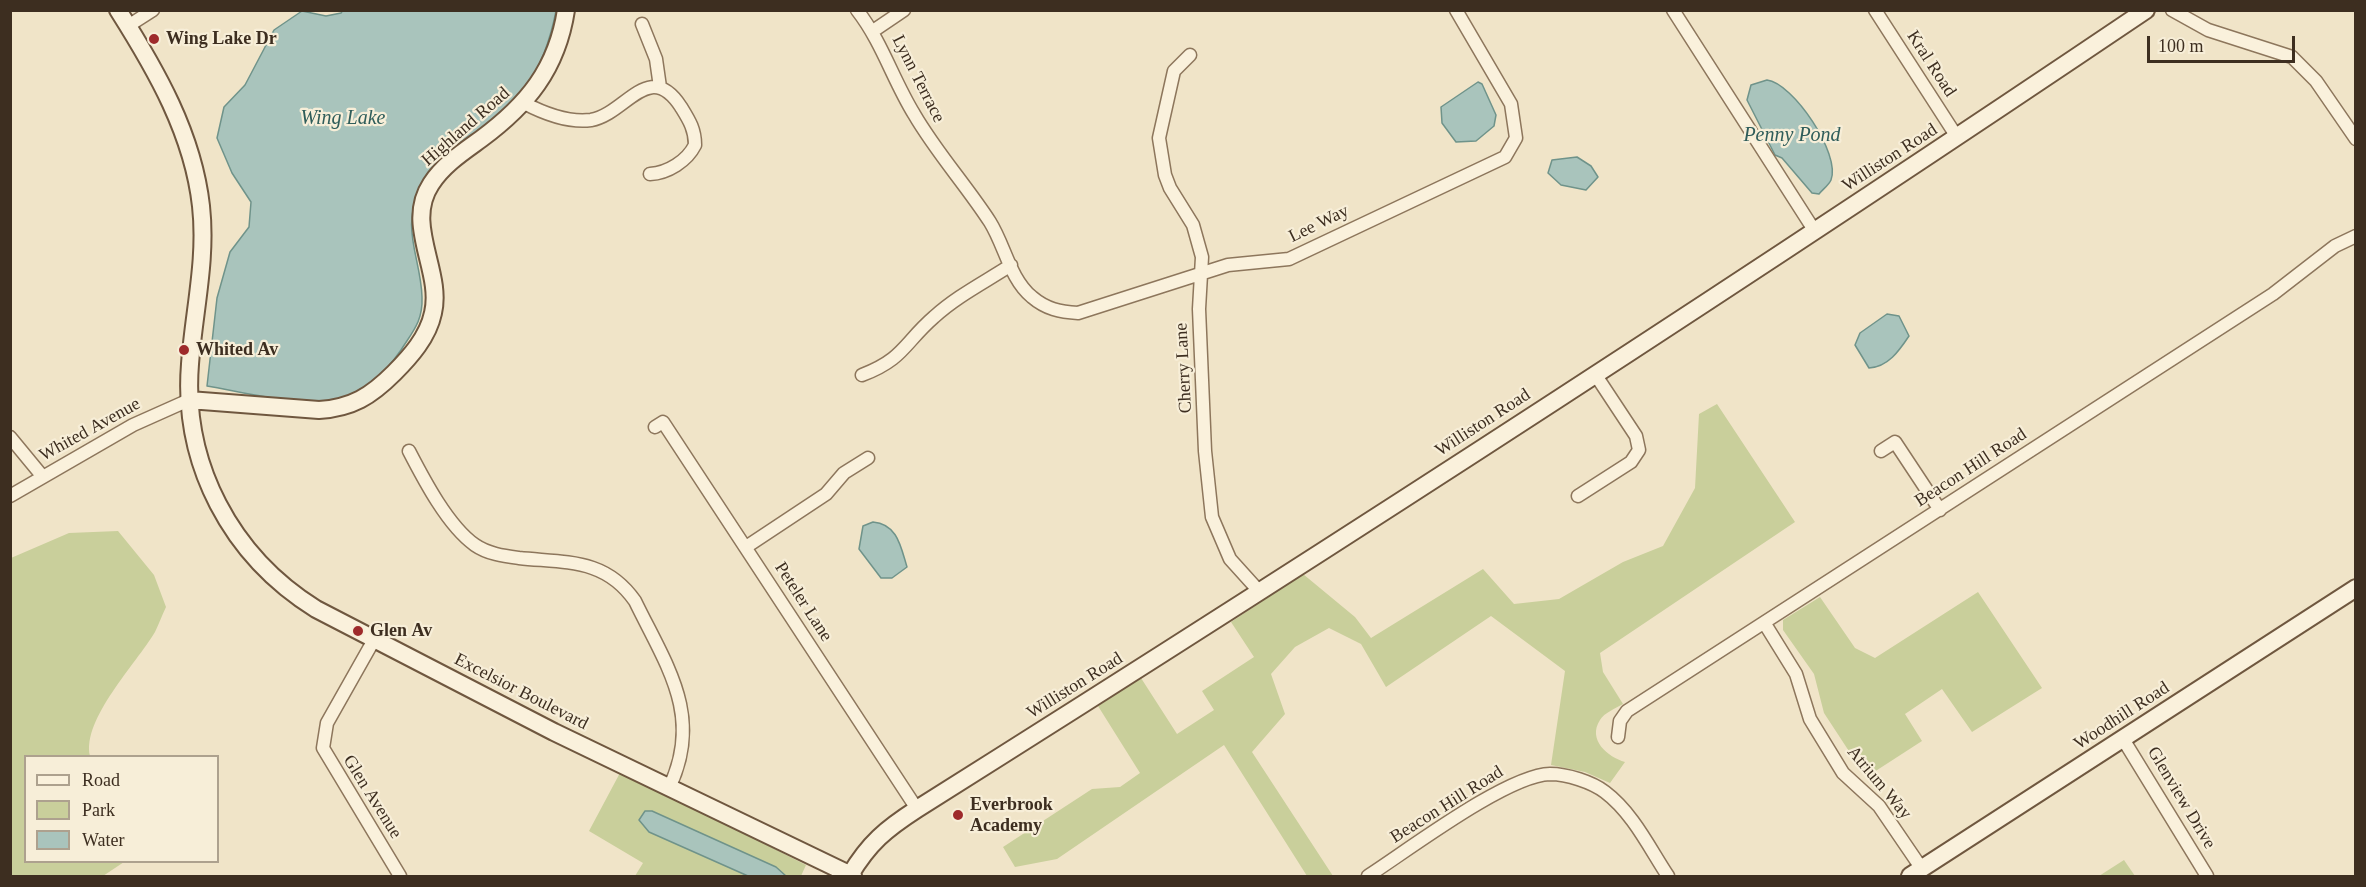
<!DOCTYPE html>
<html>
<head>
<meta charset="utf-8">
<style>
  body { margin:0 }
  #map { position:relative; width:2366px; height:887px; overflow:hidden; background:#f0e4c8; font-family:"Times New Roman",serif }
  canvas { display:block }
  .frame { position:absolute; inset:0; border:12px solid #3d2e20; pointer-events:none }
  .legend { position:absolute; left:24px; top:755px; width:195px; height:108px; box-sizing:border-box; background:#f7eed8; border:2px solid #ada18e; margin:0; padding:8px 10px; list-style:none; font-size:18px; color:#3d2e20 }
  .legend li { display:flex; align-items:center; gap:12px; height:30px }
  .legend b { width:30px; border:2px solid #ada18e }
  .scale { position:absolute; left:2147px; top:36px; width:148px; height:27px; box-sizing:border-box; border:3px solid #3d2e20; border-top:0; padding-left:8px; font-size:18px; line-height:21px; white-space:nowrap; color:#3d2e20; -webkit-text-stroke:4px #f7eed8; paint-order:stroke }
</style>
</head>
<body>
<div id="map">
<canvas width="2366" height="887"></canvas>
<div class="frame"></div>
<ul class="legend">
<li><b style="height:8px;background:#faf1dc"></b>Road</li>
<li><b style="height:16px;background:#c9cf9b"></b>Park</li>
<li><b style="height:16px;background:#a9c4bc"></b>Water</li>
</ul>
<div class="scale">100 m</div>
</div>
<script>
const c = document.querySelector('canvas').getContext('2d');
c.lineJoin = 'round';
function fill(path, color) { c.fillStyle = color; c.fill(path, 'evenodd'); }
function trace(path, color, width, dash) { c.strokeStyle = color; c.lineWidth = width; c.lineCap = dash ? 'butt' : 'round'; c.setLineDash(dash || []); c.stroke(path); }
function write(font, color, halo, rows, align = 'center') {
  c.font = font + ' "Times New Roman",serif'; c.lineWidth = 4.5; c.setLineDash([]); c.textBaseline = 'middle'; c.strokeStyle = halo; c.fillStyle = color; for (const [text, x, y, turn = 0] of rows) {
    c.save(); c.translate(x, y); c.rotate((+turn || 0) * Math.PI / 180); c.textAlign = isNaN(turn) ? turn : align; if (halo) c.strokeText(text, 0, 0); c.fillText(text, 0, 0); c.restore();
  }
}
fill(new Path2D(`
  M1717 404 1795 522 1600 653 1603 672 1623 704C1616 708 1604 713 1600 720 1587 740 1608 757 1625 762L1610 783 1585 772 1551 765 1565 671 1491 616 1386 687 1361 644 1329 628 1295 647 1271 674 1285 714 1252 752 1333 876H1307L1224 745 1057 859 1015 867 1003 847 1092 789 1120 787 1140 773 1098 706 1141 678 1177 734 1214 710 1202 691 1254 657 1231 622 1303 574 1355 617 1371 638 1483 569 1514 604 1559 599 1623 562 1663 546 1695 488 1699 414Z
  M118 531 154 575 166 607C162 615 159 624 155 632 136 664 82 719 90 756H26V862H124L103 876H11V558L69 533Z
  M1978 592 2042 688 1972 732 1942 689 1905 714 1922 741 1871 774 1858 765 1824 713 1814 674 1783 630V620L1820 597 1855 648 1875 658Z
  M621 771 806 865 801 876H635L643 863 589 831Z
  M2124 860 2135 876H2099Z`), '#c9cf9b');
const water = new Path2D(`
  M343 10 556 11C541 87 513 103 458 152 447 162 429 174 422 186 399 227 421 257 422 297 423 321 413 331 401 350 386 372 361 398 333 402 304 407 238 391 207 386L217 298 230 252 249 227 251 202 232 173 217 138 224 107 245 85 274 30 302 11 326 16 341 13Z
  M1767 80C1793 83 1841 154 1831 180 1829 185 1822 190 1819 194L1812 193 1782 158 1775 155 1747 100 1751 85Z
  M1478 82 1482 84 1496 115 1494 126 1476 141 1456 142 1442 123 1441 107Z
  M1577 157 1591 166 1598 177 1586 190 1561 185 1548 173 1552 160Z
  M1887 314 1899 316 1909 336C1899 351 1888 367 1869 368L1855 345 1860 333Z
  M873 522C898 524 901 548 907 567L892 578H881L859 549 863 526Z
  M645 811H652L776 867 786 876H748L649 832 639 820Z`);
fill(water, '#a9c4bc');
trace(water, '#6f938a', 1.5);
const street = new Path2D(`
  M857 10C882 42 893 80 914 114 936 152 966 185 990 222 1005 246 1010 279 1032 297 1046 309 1060 312 1078 313L1228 265 1289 259 1505 157 1516 138 1511 104 1456 10
  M1673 10 1814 230
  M1875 10 1957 137
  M2172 10 2208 30 2292 57 2316 81 2356 139
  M642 24 656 59 660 87
  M128 26 153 10
  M873 31 904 10
  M1190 55 1174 71 1159 138 1165 175 1170 188 1193 225 1202 257 1199 309 1205 451 1212 517 1230 559 1258 590
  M524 103C545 114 568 123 591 120 626 114 649 58 681 107 689 120 695 129 695 145 687 161 668 173 650 174
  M862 375C904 359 904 343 934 317 957 296 985 282 1011 265
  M655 427 663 422 917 809
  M10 437 43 477
  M409 451C424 480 448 526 475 545 488 554 504 556 519 558 566 563 605 558 635 601 666 665 704 716 669 788
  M1881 451 1895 442 1940 510
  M10 496 133 425 189 400
  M1578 496 1631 462 1639 450 1636 436 1595 374
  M746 547 826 494 844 473 868 458
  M1765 624 1796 674 1810 719 1843 773 1879 806 1922 869
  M375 638 327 723 323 748 400 876
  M1618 737 1620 721 1627 711 2273 294 2335 246 2356 236
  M2123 739 2207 876
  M1368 876C1407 851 1507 775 1550 774 1567 774 1592 782 1605 792 1633 813 1650 849 1668 876`);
const secondary = new Path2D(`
  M118 10C156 70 193 134 201 206 207 260 194 310 190 364 182 464 231 556 316 609L554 732 853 876
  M189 400 319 410C352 408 371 396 394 373 410 357 428 337 433 313 443 271 404 225 431 184 443 165 463 152 481 139 527 105 557 69 566 10
  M850 875C869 843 886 829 917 809 1330 549 1741 283 2146 10
  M1910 876 2356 588`);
trace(street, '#8d765c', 15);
trace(secondary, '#6f573f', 20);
trace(street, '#faf1dc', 12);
trace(secondary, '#faf1dc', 16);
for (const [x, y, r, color] of [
  [154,39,6,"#9e2a2b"],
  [184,350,6,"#9e2a2b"],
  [358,631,6,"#9e2a2b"],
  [958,815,6,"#9e2a2b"]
]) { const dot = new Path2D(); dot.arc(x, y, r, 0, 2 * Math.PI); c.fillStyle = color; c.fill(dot); trace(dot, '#f7eed8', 2); }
write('bold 18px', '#3d2e20', '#f7eed8', [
  ["Wing Lake Dr",166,39],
  ["Whited Av",196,350],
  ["Glen Av",370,631],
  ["Everbrook",970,805],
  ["Academy",970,826]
], 'left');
write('18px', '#3d2e20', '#f7eed8', [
  ["Kral Road",1931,64,57],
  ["Lynn Terrace",918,79,63],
  ["Highland Road",466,127,-41],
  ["Williston Road",1890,158,-33],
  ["Lee Way",1319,224,-26],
  ["Cherry Lane",1184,368,-93],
  ["Williston Road",1483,423,-33],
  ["Whited Avenue",90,430,-29],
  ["Beacon Hill Road",1971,468,-33],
  ["Peteler Lane",803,602,57],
  ["Williston Road",1075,686,-32],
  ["Excelsior Boulevard",521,692,27],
  ["Woodhill Road",2122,716,-33],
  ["Atrium Way",1879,783,50],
  ["Glen Avenue",372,797,58],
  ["Glenview Drive",2181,798,59],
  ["Beacon Hill Road",1447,805,-32]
]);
write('italic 20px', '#2f5d5a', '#f7eed8', [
  ["Wing Lake",343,119],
  ["Penny Pond",1792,136]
]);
</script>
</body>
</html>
